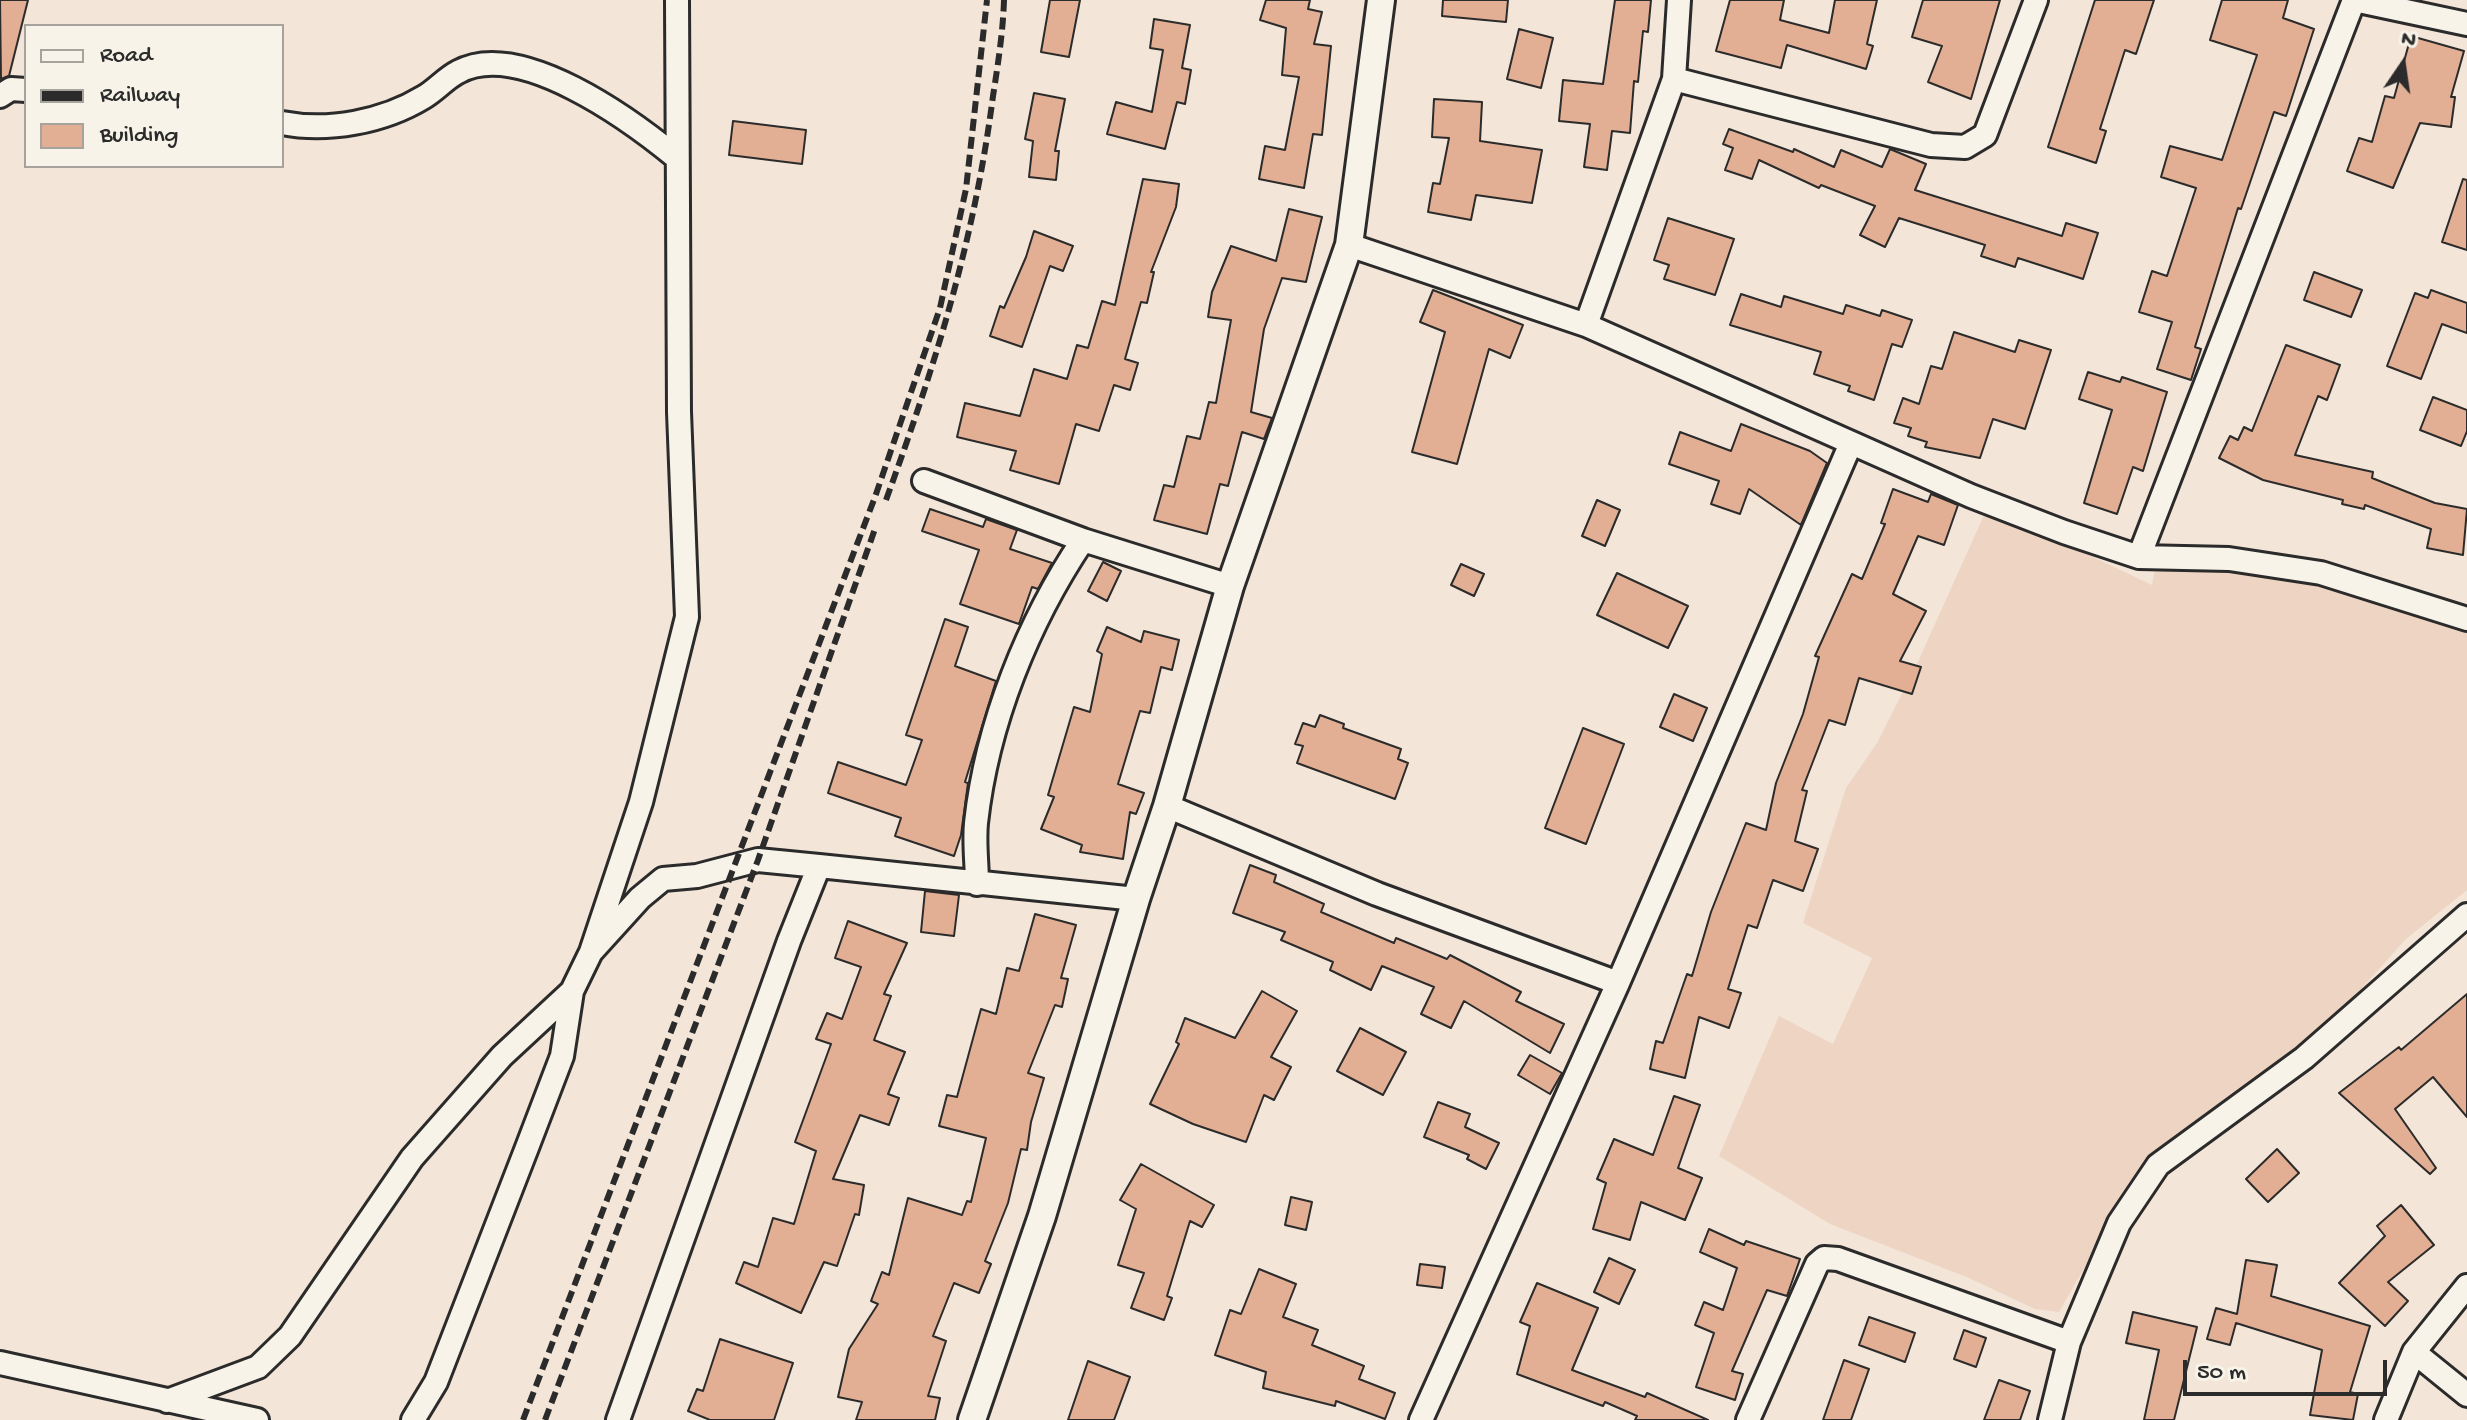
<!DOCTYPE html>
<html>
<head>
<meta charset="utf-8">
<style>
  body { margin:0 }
  #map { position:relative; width:2467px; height:1420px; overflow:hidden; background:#f3e5d7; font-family:"Gochi Hand",sans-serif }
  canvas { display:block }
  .legend { position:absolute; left:24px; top:24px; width:260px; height:144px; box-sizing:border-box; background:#f7f3e8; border:2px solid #a5a39c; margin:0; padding:10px 14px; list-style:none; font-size:24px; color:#2b2b2b }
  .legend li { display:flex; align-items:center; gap:16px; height:40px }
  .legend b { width:40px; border:2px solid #a5a39c }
  .north { position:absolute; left:2363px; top:24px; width:80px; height:80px; -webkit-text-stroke:6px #f7f3e8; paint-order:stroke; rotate:13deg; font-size:22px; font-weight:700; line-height:32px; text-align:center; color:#2b2b2b }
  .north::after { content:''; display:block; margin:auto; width:28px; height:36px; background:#2b2b2b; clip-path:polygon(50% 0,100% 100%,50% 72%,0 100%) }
  .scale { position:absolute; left:2183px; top:1360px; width:204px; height:36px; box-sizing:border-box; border:4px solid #2b2b2b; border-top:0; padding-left:10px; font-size:24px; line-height:28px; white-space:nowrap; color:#2b2b2b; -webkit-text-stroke:6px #f7f3e8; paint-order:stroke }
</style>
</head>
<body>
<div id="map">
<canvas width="2467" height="1420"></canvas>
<ul class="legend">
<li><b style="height:10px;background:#f7f3e8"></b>Road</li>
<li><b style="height:10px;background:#2b2b2b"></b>Railway</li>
<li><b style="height:22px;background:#e2af94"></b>Building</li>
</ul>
<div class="north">N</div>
<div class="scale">50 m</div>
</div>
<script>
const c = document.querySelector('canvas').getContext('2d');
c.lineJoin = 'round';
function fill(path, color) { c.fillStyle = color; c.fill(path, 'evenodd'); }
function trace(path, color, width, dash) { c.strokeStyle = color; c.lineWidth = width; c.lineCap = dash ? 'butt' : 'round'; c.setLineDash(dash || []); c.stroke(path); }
fill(new Path2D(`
  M1985 513 2017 521 2152 585 2156 563 2237 570 2401 602 2467 625V890L2406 939 2299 1058 2198 1122 2139 1173 2059 1312 2035 1309 1969 1278 1830 1224 1719 1156 1779 1016 1833 1044 1872 958 1803 923 1846 788 1877 743 1916 666Z`), '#eed5c3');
const building = new Path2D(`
  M0 0H28L9 76 1 79Z
  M1050 0H1080L1069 57 1041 52Z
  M1266 0H1310L1308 9 1322 12 1314 44 1331 46 1322 135 1313 134 1304 188 1259 179 1265 146 1285 150 1299 77 1282 75 1286 28 1260 20Z
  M1443 0H1508L1506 22 1442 16Z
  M1615 0H1651L1648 32 1643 31 1638 82 1634 81 1630 133 1612 131 1607 170 1584 167 1590 124 1559 121 1563 80 1603 84Z
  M1730 0H1784L1780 20 1829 33 1835 0H1877L1867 44 1873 46 1866 69 1787 45 1781 68 1716 51Z
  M1923 0H2000L1971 99 1928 82 1942 46 1912 37Z
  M2095 0H2154L2136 54 2125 50 2100 129 2106 131 2096 163 2048 147Z
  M2222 0H2288L2283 18 2314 29 2286 116 2274 112 2241 209 2238 208 2195 347 2201 349 2191 380 2157 369 2172 322 2139 312 2152 271 2167 276 2196 188 2161 177 2170 146 2222 160 2257 55 2210 40Z
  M1154 19 1190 25 1182 68 1191 70 1185 104 1177 102 1165 149 1107 134 1116 102 1152 112 1163 50 1150 48Z
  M1519 29 1553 38 1541 88 1507 79Z
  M2411 36 2464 51 2451 97H2455L2451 127 2420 123 2393 188 2347 171 2359 138 2372 142 2385 96 2394 98Z
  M1034 93 1065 99 1055 151H1059L1056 180 1029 177 1033 141 1025 139Z
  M1434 99 1482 102 1480 141 1542 150 1532 203 1476 195 1471 220 1428 212 1433 183 1440 184 1449 138 1432 137Z
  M733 121 806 130 802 164 729 155Z
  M1729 129 1793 152 1794 149 1834 167 1841 150 1882 167 1890 149 1926 164 1915 190 2062 236 2066 223 2098 233 2083 279 2018 258 2015 267 1981 256 1985 245 1899 218 1885 247 1860 235 1875 206 1821 185 1819 188 1759 160 1752 179 1725 170 1733 148 1723 144Z
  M1143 179 1179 184 1176 207 1151 272H1154L1147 303 1141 302 1125 359 1138 363 1130 390 1114 385 1099 431 1076 424 1059 484 1010 470 1016 451 957 437 965 403 1020 416 1034 369 1067 379 1077 345 1088 348 1102 301 1115 305Z
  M2463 179 2467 180V250L2442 242Z
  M1289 209 1322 217 1306 282 1282 278 1264 329 1251 412 1272 418 1264 439 1242 432 1228 486 1220 484 1207 534 1154 520 1164 485 1174 487 1187 436 1200 439 1209 402 1216 403 1231 320 1208 317 1212 292 1231 246 1276 261Z
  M1668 218 1734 239 1715 295 1664 279 1669 265 1654 260Z
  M1034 231 1073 246 1063 271 1050 266 1022 347 990 336 1000 306 1004 308 1026 257Z
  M2314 272 2362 290 2351 317 2304 300Z
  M1433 290 1523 325 1510 358 1489 349 1457 464 1412 452 1445 332 1420 322Z
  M2431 290 2467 303V333L2442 324 2421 379 2387 366 2415 293 2428 298Z
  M1741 294 1781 307 1784 296 1843 314 1846 305 1880 316 1882 310 1912 320 1902 347 1892 344 1874 400 1848 391 1850 386 1814 374 1821 352 1730 325Z
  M1954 332 2015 352 2019 340 2051 350 2025 429 1993 419 1980 458 1925 447 1927 442 1908 436 1911 428 1894 423 1903 398 1919 404 1931 366 1942 369Z
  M2286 345 2340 365 2327 400 2318 396 2295 455 2373 472 2372 478 2435 503 2467 509 2463 555 2427 548 2431 529 2365 505 2364 509 2342 504 2343 500 2263 480 2219 458 2230 436 2238 440 2244 427 2252 431Z
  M2088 372 2120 382 2122 377 2167 392 2143 471 2133 467 2117 514 2084 503 2112 410 2079 399Z
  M2433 397 2467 410V431L2461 446 2420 430Z
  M1741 424 1810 451 1827 463 1801 525 1749 489 1740 514 1711 504 1719 481 1669 464 1680 432 1731 451Z
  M1893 489 1928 502 1931 494 1958 505 1944 545 1918 536 1893 594 1926 611 1900 661 1921 667 1912 694 1859 678 1845 725 1829 720 1802 790 1807 791 1795 841 1818 849 1803 891 1773 880 1757 928 1748 925 1728 989 1741 993 1729 1028 1699 1017 1685 1078 1650 1069 1656 1041 1663 1043 1687 974 1692 976 1711 912 1746 823 1766 830 1776 783 1803 714 1819 657 1815 656 1852 574 1862 579 1885 524 1881 523Z
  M1597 500 1620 510 1605 546 1582 536Z
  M930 509 983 527 986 519 1017 530 1010 549 1052 563 1038 589 1032 587 1019 624 960 604 979 550 922 531Z
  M1103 562 1121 571 1107 601 1088 591Z
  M1461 564 1484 574 1474 596 1451 585Z
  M1617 573 1688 606 1668 648 1597 615Z
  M945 619 968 627 955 666 996 681 965 782 968 783 961 835 954 856 895 836 901 818 828 793 838 762 906 785 922 740 906 735Z
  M1107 627 1141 642 1144 631 1179 640 1172 670 1161 667 1150 713 1140 711 1118 784 1144 793 1136 814 1130 812 1123 859 1080 852 1082 845 1041 829 1054 797 1048 795 1074 707 1090 712 1102 654 1097 651Z
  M1674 694 1707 708 1693 741 1660 727Z
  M1320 715 1344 724 1343 728 1401 749 1398 759 1408 763 1395 799 1297 763 1303 746 1295 744 1303 723 1315 727Z
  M1583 728 1624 744 1586 844 1545 828Z
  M1250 865 1276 875 1274 882 1324 904 1321 912 1394 943 1396 938 1447 959 1450 955 1521 992 1516 1001 1564 1024 1550 1053 1464 1001 1451 1028 1421 1014 1434 987 1382 966 1371 990 1330 970 1333 962 1281 940 1285 932 1233 913Z
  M925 891 959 895 954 936 921 932Z
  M1035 914 1076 925 1061 978 1068 979 1062 1007 1055 1005 1028 1073 1044 1078 1031 1122 1027 1150 1021 1149 1008 1203 985 1261 991 1264 979 1293 954 1283 933 1336 946 1341 928 1396 940 1398 935 1420H856L862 1402 838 1397 849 1349 878 1304 871 1301 882 1272 889 1275 908 1198 962 1215 967 1201 971 1202 986 1138 939 1126 947 1095 957 1097 981 1009 996 1014 1007 968 1019 971Z
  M848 921 907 943 884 994 891 996 874 1040 905 1052 888 1094 899 1098 889 1125 860 1115 833 1179 864 1185 859 1215 855 1214 837 1266 824 1262 801 1313 736 1283 744 1262 758 1267 773 1218 794 1224 816 1151 795 1142 831 1044 816 1039 827 1013 842 1019 861 967 835 958Z
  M1262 991 1297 1011 1271 1057 1291 1067 1274 1100 1264 1095 1246 1142 1193 1124 1150 1104 1179 1044 1176 1042 1185 1018 1235 1038Z
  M2467 994V1117L2433 1077 2395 1109 2436 1168 2430 1174 2339 1093 2399 1047 2401 1050Z
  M1360 1028 1406 1052 1383 1095 1337 1071Z
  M1530 1055 1562 1073 1550 1094 1518 1075Z
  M1674 1096 1700 1105 1678 1168 1702 1178 1685 1220 1641 1202 1630 1240 1593 1229 1606 1183 1597 1179 1614 1139 1653 1155Z
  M1438 1102 1470 1114 1465 1127 1499 1143 1486 1169 1467 1159 1469 1155 1424 1137Z
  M2277 1149 2299 1173 2268 1202 2246 1179Z
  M1141 1164 1214 1205 1202 1227 1190 1221 1167 1296 1172 1298 1164 1320 1131 1308 1144 1273 1118 1265 1136 1209 1120 1200Z
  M1291 1197 1312 1202 1306 1230 1285 1225Z
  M2401 1205 2434 1245 2388 1282 2408 1301 2385 1326 2339 1283 2385 1236 2377 1226Z
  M1709 1229 1744 1245 1746 1241 1800 1259 1787 1296 1767 1290 1732 1371 1743 1374 1735 1400 1696 1387 1714 1333 1695 1325 1704 1302 1723 1310 1737 1268 1700 1252Z
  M1609 1258 1635 1270 1619 1304 1594 1292Z
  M2246 1260 2277 1265 2271 1296 2370 1326 2350 1392 2358 1394 2353 1420 2310 1415 2322 1350 2236 1323 2230 1345 2207 1339 2216 1308 2237 1314Z
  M1420 1264 1445 1267 1442 1288 1417 1285Z
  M1259 1269 1296 1284 1283 1317 1318 1330 1312 1345 1364 1366 1359 1379 1395 1393 1385 1419 1336 1401 1335 1406 1263 1388 1266 1372 1215 1355 1230 1310 1241 1314Z
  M1537 1283 1598 1308 1572 1370 1645 1397 1647 1393 1708 1420H1635L1637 1416 1605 1402 1603 1406 1517 1374 1530 1326 1520 1322Z
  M2133 1312 2197 1327 2174 1420H2144L2159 1350 2126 1343Z
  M1869 1317 1915 1333 1905 1362 1859 1345Z
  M1964 1330 1986 1338 1976 1367 1954 1359Z
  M720 1339 793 1363 774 1420H710L688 1411 697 1389 703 1391Z
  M1844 1360 1869 1369 1851 1420H1823Z
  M1088 1361 1130 1377 1114 1420H1068Z
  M1999 1380 2030 1391 2020 1420H1984Z`);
fill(building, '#e2af94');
trace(building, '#2b2b2b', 2);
const minor = new Path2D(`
  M2354 0 2467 24
  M1674 79 1679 0
  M0 96 11 89 26 90
  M282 123C328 132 383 122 424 97 436 90 446 78 458 72 520 38 632 121 677 158
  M1349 245 1586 325 1971 496 2064 532 2139 557 2229 559 2321 573 2467 619
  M1586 325 1674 79 1931 145 1965 147 1985 135 2036 0
  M924 481 1083 540
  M2139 557 2354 0
  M1167 806 1377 894 1618 983 1421 1420
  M977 884C977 864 974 843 976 823 987 723 1028 622 1083 540L1230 586
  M591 952 641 802 687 617 679 412 677 0
  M1618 983 1851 443
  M2414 1352 2467 1395
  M0 1363 257 1420
  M167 1401 258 1367 290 1336 412 1158 502 1056 572 991
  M413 1420 436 1382 528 1145 562 1056 572 991 591 952 640 898 663 879 697 876 758 860 819 866
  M618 1420 789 941 819 866 1136 899
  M1748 1420 1817 1264 1824 1258 1838 1259 2069 1342
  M2050 1420 2069 1342 2119 1223 2158 1165 2304 1058 2467 915
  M2386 1420 2414 1352 2467 1286`);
const tertiary = new Path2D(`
  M972 1420 1042 1216 1136 899 1167 806 1230 586 1349 245 1381 0`);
trace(minor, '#2b2b2b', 28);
trace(tertiary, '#2b2b2b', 32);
trace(minor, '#f7f3e8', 22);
trace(tertiary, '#f7f3e8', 26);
trace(new Path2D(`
  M886 500C936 363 974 242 993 96 998 64 1003 32 1004 0
  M523 1420 875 497 940 308 966 189 987 0
  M545 1420 758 860 876 526`), '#2b2b2b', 6, [12, 6]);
</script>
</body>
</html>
